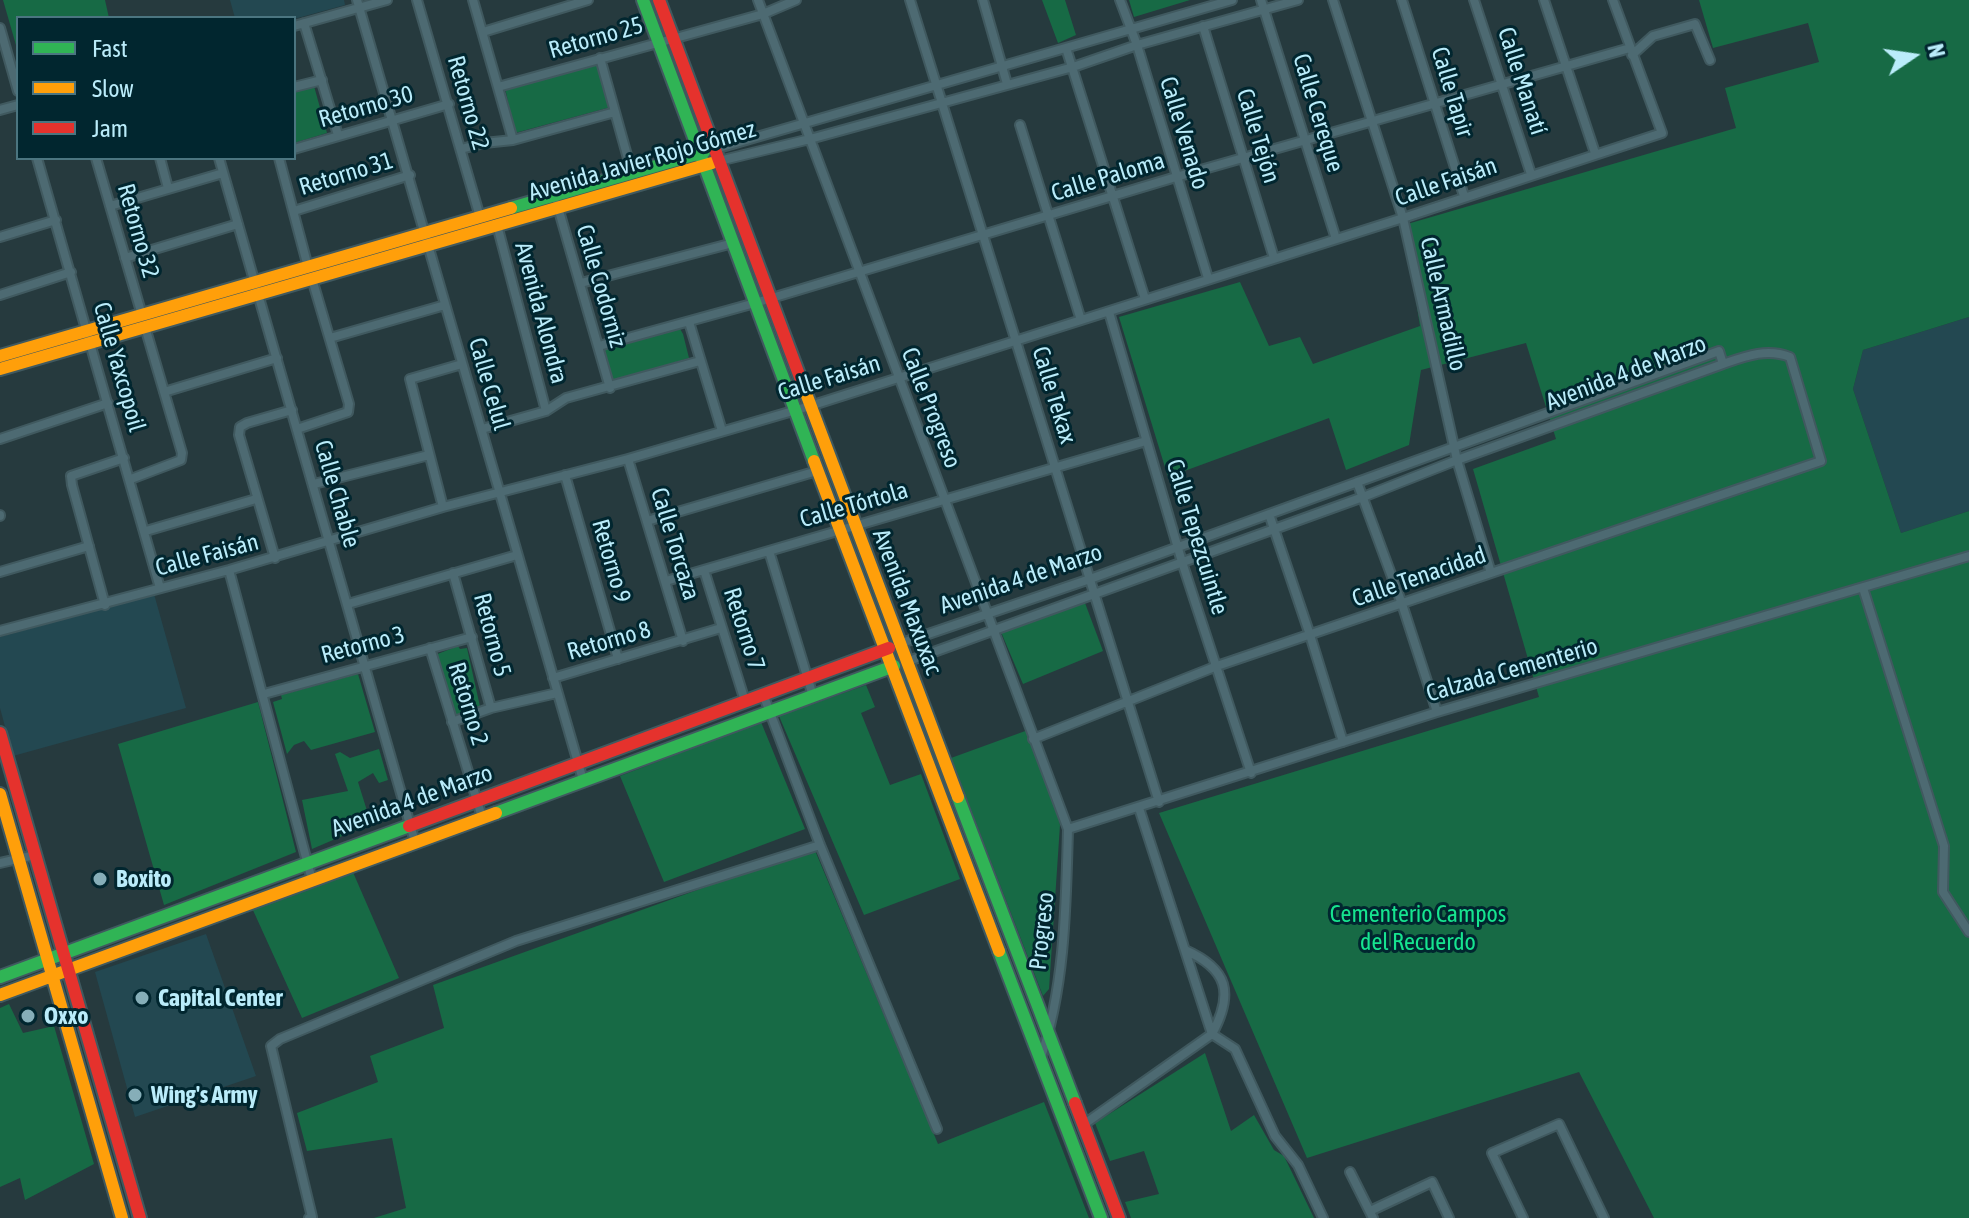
<!DOCTYPE html>
<html>
<head>
<meta charset="utf-8">
<style>
  body { margin:0 }
  #map { position:relative; width:1969px; height:1218px; overflow:hidden; background:#263a3e; font-family:"Asap Condensed",sans-serif }
  canvas { display:block }
  .legend { position:absolute; left:16px; top:16px; width:280px; height:144px; box-sizing:border-box; background:#01262f; border:2px solid #4b7580; margin:0; padding:10px 14px; list-style:none; font-size:24px; color:#baecfa }
  .legend li { display:flex; align-items:center; gap:16px; height:40px }
  .legend b { width:40px; border:2px solid #4b7580 }
  .north { position:absolute; left:1873px; top:16px; width:80px; height:80px; -webkit-text-stroke:6px #01262f; paint-order:stroke; rotate:77deg; font-size:22px; font-weight:700; line-height:32px; text-align:center; color:#baecfa }
  .north::after { content:''; display:block; margin:auto; width:28px; height:36px; background:#baecfa; clip-path:polygon(50% 0,100% 100%,50% 72%,0 100%) }
</style>
</head>
<body>
<div id="map">
<canvas width="1969" height="1218"></canvas>
<ul class="legend">
<li><b style="height:10px;background:#30b455"></b>Fast</li>
<li><b style="height:10px;background:#ff9f0a"></b>Slow</li>
<li><b style="height:10px;background:#e5322d"></b>Jam</li>
</ul>
<div class="north">N</div>
</div>
<script>
const c = document.querySelector('canvas').getContext('2d');
c.lineJoin = 'round';
function fill(path, color) { c.fillStyle = color; c.fill(path, 'evenodd'); }
function trace(path, color, width, dash) { c.strokeStyle = color; c.lineWidth = width; c.lineCap = dash ? 'butt' : 'round'; c.setLineDash(dash || []); c.stroke(path); }
function write(font, color, halo, rows, align = 'center') {
  c.font = font + ' "Asap Condensed",sans-serif'; c.lineWidth = 6; c.setLineDash([]); c.textBaseline = 'middle'; c.strokeStyle = halo; c.fillStyle = color; for (const [text, x, y, turn = 0] of rows) {
    c.save(); c.translate(x, y); c.rotate((+turn || 0) * Math.PI / 180); c.textAlign = isNaN(turn) ? turn : align; if (halo) c.strokeText(text, 0, 0); c.fillText(text, 0, 0); c.restore();
  }
}
fill(new Path2D(`
  M230 0H344L345 5 294 19 235 18Z
  M1969 317V511L1901 533 1853 389 1863 350Z
  M154 594 186 708 13 756 0 708V637Z
  M206 934 256 1076 135 1117 95 972Z`), '#234851');
fill(new Path2D(`
  M3 0H105L109 18H18V52Z
  M1042 0H1065L1076 35 1058 43Z
  M1129 0H1190L1134 17Z
  M1699 0H1969V317L1863 350 1853 389 1901 533 1969 511V1218H1654L1579 1072 1307 1158 1159 813 1539 697 1473 469 1556 439 1526 343 1421 370 1409 445 1346 470 1329 418 1168 477 1119 317 1240 282 1269 346 1300 337 1313 364 1420 326 1404 225 1736 128 1725 88 1819 62 1808 23 1713 48Z
  M599 64 611 107 515 133 505 88Z
  M314 86 327 133 294 143V92Z
  M679 327 683 334 689 358 610 383 601 349Z
  M1085 603 1103 651 1023 684 1001 632Z
  M458 646 460 649 467 648 481 711 450 718 435 655Z
  M358 674 375 732 311 750 304 741 294 745 287 754 273 702 282 699 281 695Z
  M866 685 875 707 861 713 890 785 921 774 960 879 864 915 779 716Z
  M258 702 296 852 164 905 118 744Z
  M761 722 805 829 664 882 620 776Z
  M1028 730 1057 806 1060 825 1049 989 1043 996 951 758Z
  M379 749 388 780 379 783 373 773 358 782 369 817 380 814 382 819 312 849 302 800 348 791 335 754 340 752 350 758Z
  M814 848 938 1144 1044 1102 1089 1218H374L406 1208 392 1138 307 1151 297 1113 378 1082 370 1056 444 1028 433 985Z
  M352 870 399 978 302 1018 252 908Z
  M9 1004 23 1033 54 1026 94 1164 25 1200 20 1178 0 1187V1008Z
  M1205 1053 1231 1131 1254 1115 1274 1150 1284 1156 1314 1218H1131L1125 1202 1159 1194 1144 1151 1110 1161 1095 1123Z`), '#176a45');
const street = new Path2D(`
  M357 0 583 780
  M417 0 480 217
  M473 0 513 140
  M758 0 1068 829C1066 905 1065 988 1040 1060
  M910 0 1159 802
  M983 0 1007 84
  M1120 0 1137 45 1208 278
  M1261 0 1336 239
  M1333 0 1403 218 1457 460 1491 573
  M1402 0 1464 196
  M1474 0 1531 174
  M1544 0 1595 153
  M304 23 338 135
  M294 26 387 0
  M1203 26 1274 258
  M0 28 18 91
  M483 32 588 0
  M1066 48 1145 299
  M1632 55 1653 36 1695 24 1710 60
  M600 58 632 173
  M294 87 322 80
  M498 87 763 14 796 0
  M0 110 18 105
  M1020 125 1081 320
  M294 149 449 104
  M461 149 484 143 513 140 615 112
  M715 149 1232 0
  M37 158 160 588
  M96 158 142 315
  M160 158 168 188
  M219 158 415 842
  M279 158 308 267
  M719 161 810 139 1073 67 1137 45 1298 0
  M557 204 610 388
  M110 206 223 173
  M294 211 410 175
  M497 225 546 411
  M0 237 56 220
  M125 258 238 224
  M581 283 733 243
  M0 295 71 272
  M1109 312 1182 562 1251 773
  M689 322 722 431
  M330 338 445 305
  M599 346 755 303 1176 177 1630 48
  M164 392 277 358
  M297 429 348 412 349 404 312 279
  M482 429 546 411 566 398 700 361
  M0 439 108 403
  M628 459 683 641
  M565 475 618 659
  M131 479 181 460 182 453 145 327
  M1357 482 1402 604 1437 712
  M314 484 429 455
  M443 507 410 379 462 364
  M1269 514 1310 635 1343 742
  M0 515V516
  M647 521 817 471
  M146 531 256 499
  M769 551 813 696
  M275 558 239 435 240 427 247 423 292 410
  M229 570 312 880
  M704 570 745 701
  M0 572 89 546
  M453 573 491 708
  M666 581 1146 441
  M1863 588 1944 846 1943 892 1969 932
  M348 604 517 555
  M105 605 72 485 71 476 124 458
  M0 631 229 570 443 507 628 459 810 406 1403 218 1662 133 1613 0
  M899 644 1090 579 1719 351 1723 364 1457 460 1363 497 906 662
  M430 648 482 817
  M553 678 721 628
  M264 694 472 637
  M763 694 820 845 937 1129
  M452 722 491 708 557 693
  M1033 739 1217 666 1821 461 1790 357C1767 348 1746 356 1723 364
  M1139 808 1212 1034
  M1068 829 1437 712 1969 556
  M0 863 35 855
  M1212 1034 1235 1049 1275 1136 1298 1165 1323 1218
  M1083 1125 1212 1034C1234 993 1228 969 1185 950
  M1350 1172 1373 1218
  M1370 1211 1432 1182 1449 1218
  M309 1218 312 1217 271 1046 280 1039 516 941 820 845
  M1523 1218 1492 1153 1559 1124 1604 1218`);
const fast = new Path2D(`
  M643 0 814 461
  M511 208 704 152
  M958 797 1075 1103
  M496 813 894 666
  M999 951 1101 1218
  M0 977 409 826`);
const slow = new Path2D(`
  M0 356 511 208
  M0 369 712 163
  M804 388 958 797
  M814 461 999 951
  M0 794 122 1218
  M0 995 496 813`);
const jam = new Path2D(`
  M659 0 804 388
  M0 733 140 1218
  M409 826 889 648
  M1075 1103 1119 1218`);
trace(street, '#40595f', 12);
trace(fast, '#40595f', 16);
trace(slow, '#40595f', 16);
trace(jam, '#40595f', 16);
trace(street, '#4d6a72', 8);
trace(fast, '#30b455', 12);
trace(slow, '#ff9f0a', 12);
trace(jam, '#e5322d', 12);
for (const [x, y, r, color] of [
  [100,879,8,"#86aeb8"],
  [142,998,8,"#86aeb8"],
  [28,1016,8,"#86aeb8"],
  [135,1095,8,"#86aeb8"]
]) { const dot = new Path2D(); dot.arc(x, y, r, 0, 2 * Math.PI); c.fillStyle = color; c.fill(dot); trace(dot, '#01262f', 3); }
write('24px', '#baecfa', '#01262f', [
  ["Retorno 25",596,38,-16],
  ["Calle Manatí",1522,81,72],
  ["Calle Tapir",1452,92,73],
  ["Retorno 22",468,103,74],
  ["Retorno 30",366,107,-16],
  ["Calle Cereque",1318,113,73],
  ["Calle Venado",1184,133,73],
  ["Calle Tejón",1258,136,73],
  ["Avenida Javier Rojo Gómez",642,161,-16],
  ["Retorno 31",346,174,-17],
  ["Calle Paloma",1108,177,-17],
  ["Calle Faisán",1446,182,-19],
  ["Retorno 32",138,231,74],
  ["Calle Codorniz",601,286,74],
  ["Calle Armadillo",1443,304,77],
  ["Avenida Alondra",541,313,75],
  ["Calle Yaxcopoil",119,367,74],
  ["Avenida 4 de Marzo",1626,373,-21],
  ["Calle Faisán",829,378,-17],
  ["Calle Celul",489,384,74],
  ["Calle Tekax",1054,395,73],
  ["Calle Progreso",931,408,69],
  ["Calle Chable",337,494,74],
  ["Calle Tórtola",854,505,-16],
  ["Calle Tepezcuintle",1197,537,73],
  ["Calle Torcaza",675,544,73],
  ["Calle Faisán",207,555,-15],
  ["Retorno 9",611,561,74],
  ["Calle Tenacidad",1419,577,-19],
  ["Avenida 4 de Marzo",1021,579,-19],
  ["Avenida Maxuxac",907,602,69],
  ["Retorno 7",744,629,72],
  ["Retorno 5",492,635,75],
  ["Retorno 8",609,641,-16],
  ["Retorno 3",363,645,-15],
  ["Calzada Cementerio",1512,670,-16],
  ["Retorno 2",468,704,73],
  ["Avenida 4 de Marzo",412,801,-20],
  ["Progreso",1042,931,-84]
]);
write('bold 24px', '#baecfa', '#01262f', [
  ["Boxito",116,879],
  ["Capital Center",158,998],
  ["Oxxo",44,1016],
  ["Wing's Army",151,1095]
], 'left');
write('24px', '#16e48f', '#01262f', [
  ["Cementerio Campos",1418,914],
  ["del Recuerdo",1418,942]
]);
</script>
</body>
</html>
